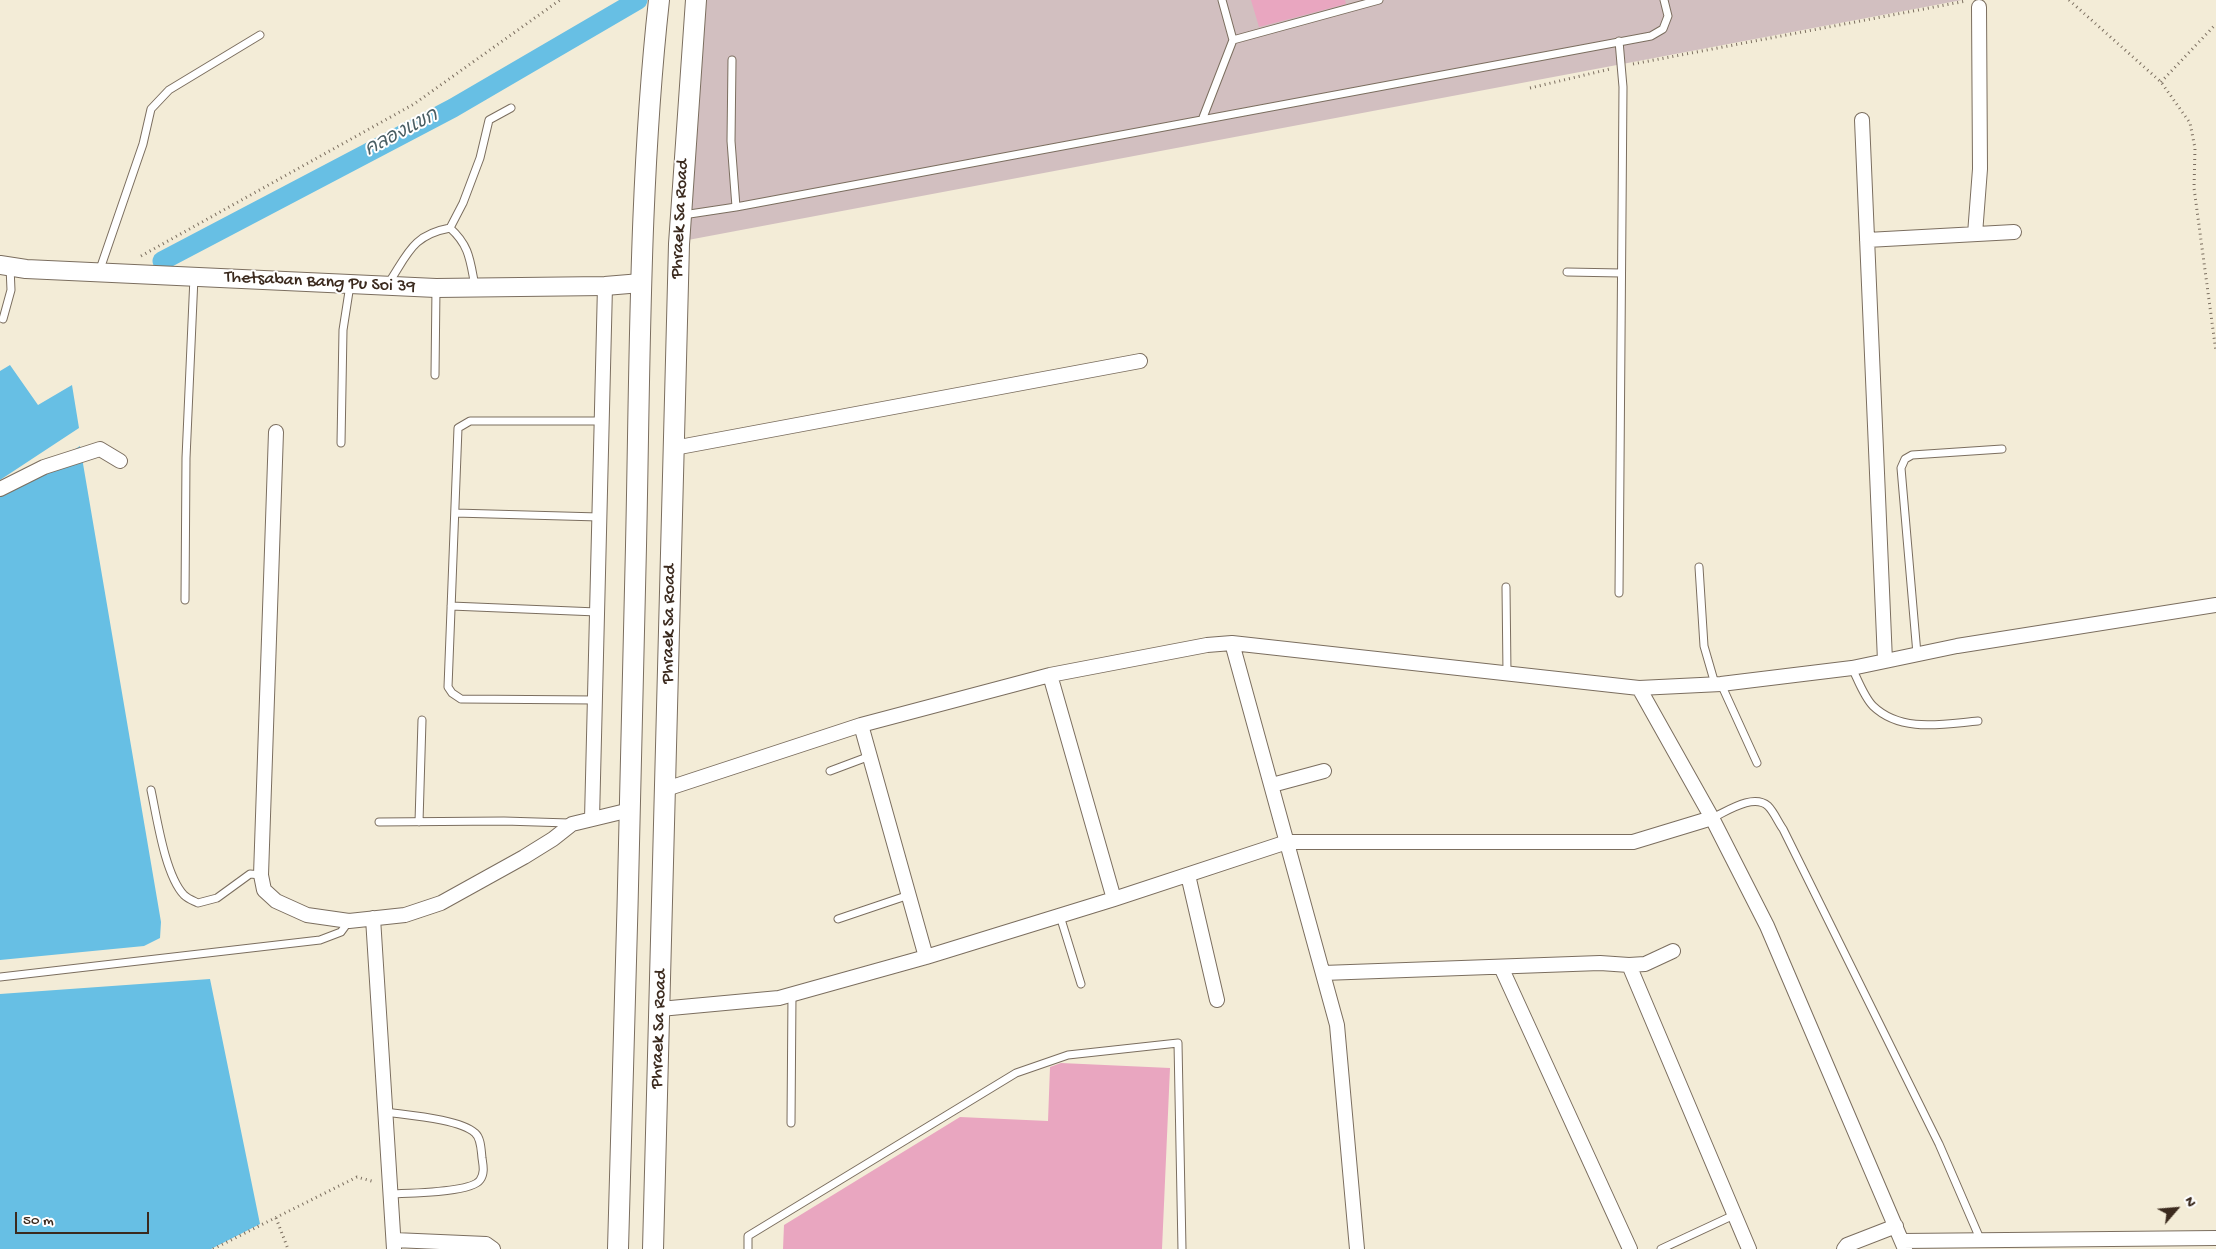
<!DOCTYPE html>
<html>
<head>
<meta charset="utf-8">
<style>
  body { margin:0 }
  #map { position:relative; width:2216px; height:1249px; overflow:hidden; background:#f3ecd7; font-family:"Gochi Hand",sans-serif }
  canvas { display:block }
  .north { position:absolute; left:2151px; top:1184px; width:50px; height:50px; -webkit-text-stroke:4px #fff; paint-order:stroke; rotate:63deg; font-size:14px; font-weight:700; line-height:20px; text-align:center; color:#3b2a1e }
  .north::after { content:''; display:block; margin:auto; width:18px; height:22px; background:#3b2a1e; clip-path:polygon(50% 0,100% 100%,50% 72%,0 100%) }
  .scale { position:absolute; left:15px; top:1212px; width:134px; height:22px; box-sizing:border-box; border:2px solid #3b2a1e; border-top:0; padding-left:6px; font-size:15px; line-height:18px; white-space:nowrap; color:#3b2a1e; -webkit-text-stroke:4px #fff; paint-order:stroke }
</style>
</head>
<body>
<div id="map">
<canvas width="2216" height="1249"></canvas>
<div class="north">N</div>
<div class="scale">50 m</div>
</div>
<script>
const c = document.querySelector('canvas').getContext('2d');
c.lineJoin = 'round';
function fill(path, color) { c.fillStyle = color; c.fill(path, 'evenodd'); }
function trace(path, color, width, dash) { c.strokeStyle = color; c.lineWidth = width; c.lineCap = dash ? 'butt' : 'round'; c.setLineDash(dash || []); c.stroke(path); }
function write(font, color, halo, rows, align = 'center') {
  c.font = font + ' "Gochi Hand","Playpen Sans Thai",sans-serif'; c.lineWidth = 4; c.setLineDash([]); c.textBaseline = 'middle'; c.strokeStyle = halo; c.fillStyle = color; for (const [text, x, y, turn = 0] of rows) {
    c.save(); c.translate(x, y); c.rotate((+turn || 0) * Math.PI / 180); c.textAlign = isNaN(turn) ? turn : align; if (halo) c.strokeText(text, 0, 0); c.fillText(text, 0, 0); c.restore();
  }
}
fill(new Path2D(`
  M705 0H1962L688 240Z`), '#d2bfc0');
fill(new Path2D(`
  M10 365 38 405 72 385 79 428 0 480V371Z
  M80 446 161 922 160 938 144 946 0 960V497Z
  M210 979 260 1224 211 1249H0V994Z`), '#67bfe4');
trace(new Path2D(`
  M162 261 453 108 638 0`), '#67bfe4', 19);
fill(new Path2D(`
  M1251 0H1345L1346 4 1259 27Z
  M1061 1063 1170 1068 1162 1249H783L784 1225 960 1117 1048 1121 1050 1067Z`), '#e9a6c0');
const service = new Path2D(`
  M1233 40 1379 0
  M732 60 731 141 736 207
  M1202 120 1233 40 1222 0
  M683 215 736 207 1651 36 1663 29 1668 16 1664 0
  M450 228 463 203 480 158 489 120 511 108
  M99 272 143 144 151 109 169 90 260 35
  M1567 272 1621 273
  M388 284C408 254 412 235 450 228 470 246 470 261 475 286
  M3 319 11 290 10 267
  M435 375 436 288
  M341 443 343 330 350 285
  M455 513 599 517
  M1699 567 1704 646 1715 684
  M1506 587 1507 673
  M1619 593 1623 87 1619 41
  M185 600 186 458 194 277
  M451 606 597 612
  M1917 654 1901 468 1905 459 1912 455 2002 449
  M1852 668C1858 680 1864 697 1873 706 1901 733 1943 724 1978 721
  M1721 684 1757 763
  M595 700 461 699 452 693 448 687 458 428 470 421H602
  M830 771 870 756
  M151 790C157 818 165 875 184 895 188 899 194 901 198 903L217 898 250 874 261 875
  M1712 818C1726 812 1753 793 1768 806 1774 812 1778 822 1783 829L1939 1144 1981 1241
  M379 822 504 821 569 823
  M419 822 422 720
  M1060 916 1081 984
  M838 919 909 895
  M0 977 320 940 341 932 349 921
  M386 1112C406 1115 460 1119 475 1133 481 1138 481 1149 482 1158 483 1165 485 1173 480 1180 471 1193 407 1193 391 1194
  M791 1123 792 994
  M748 1249V1236L1016 1073 1068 1055 1178 1043 1182 1249
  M1661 1249 1734 1215`);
const minor = new Path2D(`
  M1862 120 1885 661
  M1975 234 1980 169 1979 7
  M1867 240 2014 232
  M276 432 261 875 264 890 276 901 307 915 349 921 405 915 441 903 524 857 553 839 572 824 630 810
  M674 448 1140 361
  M0 489 44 467 100 449 120 461
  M1232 643 1337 1025 1357 1249
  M1050 675 1114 899
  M1639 688 1712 818 1767 926 1905 1249
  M861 725 926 957
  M1272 785 1324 771
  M666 789 861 725 1050 675 1207 645 1232 643 1639 688 1721 684 1852 668 1957 646 2216 605
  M592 819 605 286
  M1188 875 1217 1000
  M373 918 394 1249
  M1629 965 1645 964 1673 951
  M1501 967 1630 1249
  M1323 973 1600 963 1629 965 1749 1249
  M660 1009 779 998 926 957 1114 899 1287 842H1633L1712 818
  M394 1240 486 1244 493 1249
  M1902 1241 2216 1238
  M1844 1249 1847 1245 1896 1226`);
const tertiary = new Path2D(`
  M0 265 26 269 436 288 605 286 641 283`);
const secondary = new Path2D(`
  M618 1249C625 1015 631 780 636 546 640 364 639 181 659 0
  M653 1249 679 244 696 0`);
trace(service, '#7b6e5f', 9);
trace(minor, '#7b6e5f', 16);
trace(tertiary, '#7b6e5f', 20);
trace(secondary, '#7b6e5f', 22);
trace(new Path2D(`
  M2069 0 2161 82 2190 123 2195 148 2194 188 2216 352
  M1633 64 1966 1
  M2161 82 2216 24
  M1530 88 1610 69
  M141 256 414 104 560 0
  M276 1218 288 1249
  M213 1249 357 1177 375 1182`), '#7b6e5f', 3, [1, 4]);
trace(service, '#fff', 7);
trace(minor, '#fff', 14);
trace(tertiary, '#fff', 18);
trace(secondary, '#fff', 20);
write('18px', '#3b2a1e', '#fff', [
  ["Phraek Sa Road",681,219,-87],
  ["Thetsaban Bang Pu Soi 39",320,283,3],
  ["Phraek Sa Road",670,624,-89],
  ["Phraek Sa Road",660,1029,-88]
]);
write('italic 19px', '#4a5e63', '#fff', [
  ["คลองแขก",402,134,-28]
]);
</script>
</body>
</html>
